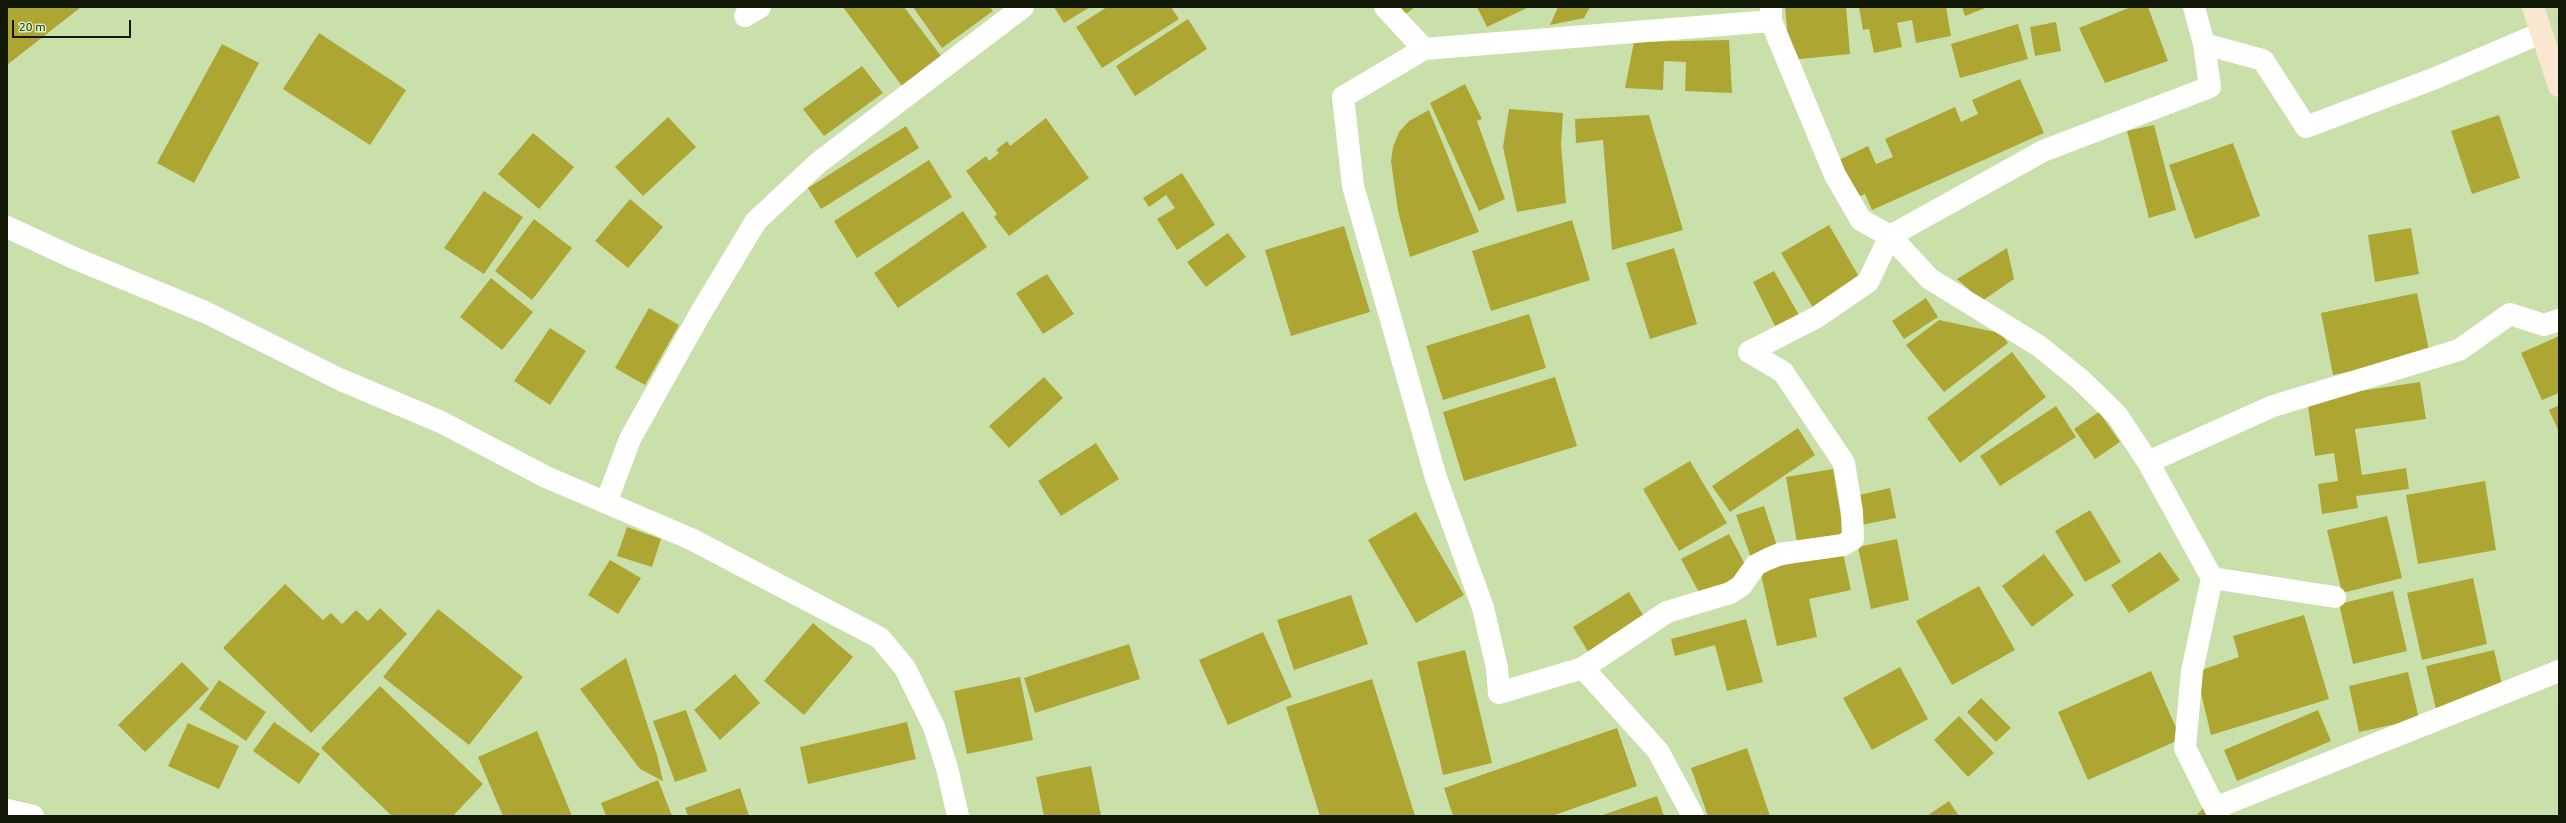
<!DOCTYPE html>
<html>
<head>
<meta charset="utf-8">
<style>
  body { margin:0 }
  #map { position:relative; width:2566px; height:823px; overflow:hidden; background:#cae0ab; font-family:Ubuntu,sans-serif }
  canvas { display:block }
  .frame { position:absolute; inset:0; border:8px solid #111805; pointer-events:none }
  .scale { position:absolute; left:12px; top:20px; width:119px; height:18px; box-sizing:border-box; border:2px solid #111805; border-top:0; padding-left:5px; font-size:12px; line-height:14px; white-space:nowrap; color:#111805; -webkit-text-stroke:3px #d7edb7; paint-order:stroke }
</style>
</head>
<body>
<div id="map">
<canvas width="2566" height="823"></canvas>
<div class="frame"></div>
<div class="scale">20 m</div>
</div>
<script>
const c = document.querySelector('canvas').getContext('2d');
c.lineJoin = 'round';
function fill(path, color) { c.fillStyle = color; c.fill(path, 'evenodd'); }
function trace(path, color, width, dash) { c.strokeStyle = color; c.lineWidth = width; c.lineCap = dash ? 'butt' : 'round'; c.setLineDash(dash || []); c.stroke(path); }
fill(new Path2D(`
  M7 7H81L7 65Z
  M843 7H904L941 56 902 86Z
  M913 7H990L993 11 942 48Z
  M1054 7H1090L1064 23Z
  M1107 7H1171L1179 19 1102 68 1076 27Z
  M1397 7H1415L1403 16Z
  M1477 7H1529L1487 27Z
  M1558 7H1590L1584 18 1550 25Z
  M1785 7H1846L1850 54 1790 60Z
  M1859 7H1946L1951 36 1916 43 1912 20 1897 23 1902 47 1874 53 1869 29 1863 30Z
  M1962 7H1988L1965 16Z
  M2131 7H2148L2168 61 2105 83 2079 28Z
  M1188 19 1207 49 1135 96 1116 66Z
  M2056 22 2061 51 2035 56 2030 27Z
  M2018 24 2028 59 1960 78 1951 44Z
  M319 33 406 90 370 145 283 89Z
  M1729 40 1732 93 1685 91 1686 62 1664 61 1663 90 1625 88 1634 42Z
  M222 44 259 63 194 183 157 163Z
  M862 66 883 93 824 136 803 109Z
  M2020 79 2044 133 1872 210 1865 194 1858 197 1839 160 1868 146 1876 164 1893 157 1885 139 1955 107 1961 122 1978 114 1972 100Z
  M1465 84 1482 119 1477 121 1505 199 1479 211 1430 103Z
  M1509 109 1563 113 1561 145 1566 203 1517 212 1503 147Z
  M1429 110 1479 232 1410 257 1398 211 1391 161 1393 147 1399 132 1409 121Z
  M1649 115 1683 230 1612 250 1603 140 1576 143 1575 119Z
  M2499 115 2520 178 2472 194 2451 131Z
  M668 117 696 147 643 196 615 167Z
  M1046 118 1089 178 1009 236 994 217 997 214 966 171 986 156 989 161 999 153 996 150 1007 141 1010 146Z
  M2154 125 2176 210 2149 218 2127 131Z
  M906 126 919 148 821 209 808 188Z
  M533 133 574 167 539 209 498 174Z
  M2233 143 2260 216 2195 239 2169 165Z
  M929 160 952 197 857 258 834 221Z
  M1182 173 1215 225 1177 250 1157 219 1175 208 1166 195 1149 207 1143 198Z
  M484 191 523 217 484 274 444 248Z
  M630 199 663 227 628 268 595 241Z
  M963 211 987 247 898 308 874 273Z
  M534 219 572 248 532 300 495 271Z
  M1572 220 1590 280 1491 311 1472 251Z
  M1829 225 1861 280 1813 308 1781 253Z
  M1344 226 1370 312 1291 336 1265 250Z
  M2411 228 2419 274 2375 282 2368 235Z
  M1228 233 1246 257 1206 287 1187 262Z
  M1674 248 1697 324 1650 339 1626 263Z
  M2007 248 2014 279 1982 301 1957 279Z
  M1774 271 1799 315 1775 326 1753 282Z
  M1047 274 1074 314 1043 334 1016 293Z
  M491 278 533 312 502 350 460 317Z
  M2417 293 2430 355 2333 375 2321 313Z
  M1926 298 1938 317 1904 339 1892 321Z
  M649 308 679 325 645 385 615 368Z
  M1529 314 1546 368 1443 400 1426 346Z
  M1939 320 2000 333 2008 343 1944 392 1906 345Z
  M550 328 586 351 550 405 514 381Z
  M2559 336V393L2542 400 2521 353Z
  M2012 352 2046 397 1960 463 1927 418Z
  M1044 377 1063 398 1009 448 989 426Z
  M1555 377 1577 446 1464 481 1443 412Z
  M2420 382 2426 419 2355 429 2362 475 2406 468 2409 489 2356 496 2358 508 2322 514 2318 484 2338 481 2334 453 2315 456 2307 399Z
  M2559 405V432L2549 410Z
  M2056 406 2076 437 2000 486 1980 456Z
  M2099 412 2120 442 2095 459 2074 429Z
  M1798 428 1815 455 1730 512 1712 486Z
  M1096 443 1119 479 1061 516 1038 481Z
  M1690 461 1727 523 1679 551 1643 489Z
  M1833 469 1844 535 1797 543 1786 477Z
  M2485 481 2496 550 2418 564 2406 495Z
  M1890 488 1896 518 1861 525 1855 496Z
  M1764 506 1778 549 1751 558 1736 515Z
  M2090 510 2121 562 2085 582 2055 531Z
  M1416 512 1464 595 1416 623 1368 540Z
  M2387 516 2402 578 2342 593 2327 530Z
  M627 527 661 539 652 567 617 556Z
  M1729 534 1749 572 1701 596 1681 559Z
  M1897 539 1909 600 1871 609 1858 547Z
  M2160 552 2180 580 2129 613 2111 585Z
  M1843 553 1851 590 1809 599 1817 637 1777 646 1760 570Z
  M2044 554 2074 595 2032 627 2002 586Z
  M610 560 641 578 618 614 588 595Z
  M2473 578 2487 644 2422 660 2407 593Z
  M285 584 323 620 331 613 342 624 356 610 368 621 380 608 407 634 311 733 223 648Z
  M1979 586 2015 650 1952 685 1916 621Z
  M2393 591 2407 651 2353 664 2339 604Z
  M1629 592 1648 623 1592 658 1573 627Z
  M1351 595 1368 644 1294 670 1277 620Z
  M438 609 523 677 469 745 383 677Z
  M2304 615 2329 699 2211 735 2196 672 2239 657 2233 636Z
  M1746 619 1763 682 1727 691 1715 645 1675 656 1671 639Z
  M813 623 853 657 804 715 764 681Z
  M1263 632 1292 697 1228 725 1199 660Z
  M1129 644 1140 679 1035 713 1024 678Z
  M1465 650 1492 763 1443 775 1417 662Z
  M2494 650 2504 693 2436 709 2426 666Z
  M626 658 657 755 663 781 640 769 580 689Z
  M182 662 209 689 145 752 118 725Z
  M1900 667 1928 719 1872 750 1843 698Z
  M2151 671 2181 739 2088 780 2058 712Z
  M2408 672 2419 719 2359 732 2349 686Z
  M735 674 760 703 720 740 694 710Z
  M1020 677 1033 740 967 754 954 691Z
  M1372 679 1415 816H1320L1286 707Z
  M219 680 266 712 246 741 199 709Z
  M380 686 483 784 453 816H392L321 748Z
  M1981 698 2011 728 1996 742 1967 712Z
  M686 710 707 771 675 782 653 721Z
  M2318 710 2331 741 2237 781 2224 750Z
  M1959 716 1994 753 1968 777 1934 740Z
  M274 722 320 754 299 784 253 751Z
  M907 722 916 759 808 784 800 747Z
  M188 723 239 746 219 789 168 766Z
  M1617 728 1637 786 1552 816H1453L1444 788Z
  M537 731 572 816H503L478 757Z
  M1747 748 1770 816H1708L1691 768Z
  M1091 766 1101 816H1044L1036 777Z
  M658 780 672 816H606L601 803Z
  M740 788 749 816H688L685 808Z
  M1657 796 1664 816H1600Z
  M1949 801 1959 816H1927Z
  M2205 806 2209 816H2196Z`), '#ada633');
trace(new Path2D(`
  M1385 7 1424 49 1771 21
  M1771 7V21L1835 175 1861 220 1890 236 1930 279 2039 346 2081 380 2117 415 2148 462 2212 578 2192 671 2185 748 2219 816
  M2194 7 2204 44 2263 60 2306 127 2433 79 2541 33
  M745 16 760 7
  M1424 49 1343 97 1353 186 1436 478 1483 608 1497 668 1499 693 1583 668 1667 612 1730 593 1741 586 1756 565 1768 559 1780 554 1843 545 1853 539 1852 512 1844 463 1783 372 1749 352
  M7 227 74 258 205 312 339 379 441 422 546 477 691 539 880 638 905 668 934 727 947 768 958 816
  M1749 352 1817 317 1868 282 1890 236 2043 151 2210 87 2204 44
  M2148 462 2273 406 2459 350 2510 314 2544 325 2559 320
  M606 503 630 439 700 314 756 221 818 163 1023 7
  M2212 578 2335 597
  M1583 668 1658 751 1693 816
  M2215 808 2559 671
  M7 810 33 816`), '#fff', 22);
trace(new Path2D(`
  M2533 7 2559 86`), '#fae7d2', 22);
</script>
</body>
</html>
